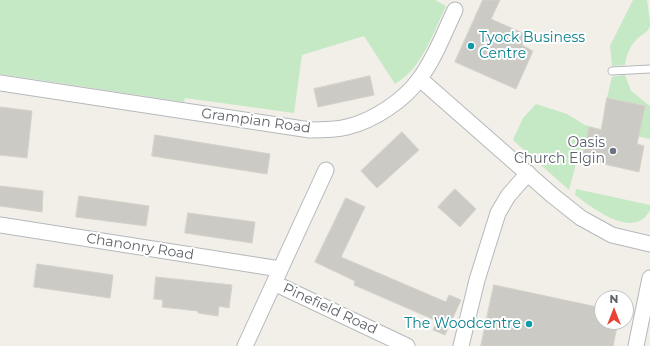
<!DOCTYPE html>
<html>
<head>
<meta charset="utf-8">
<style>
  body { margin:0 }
  #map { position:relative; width:650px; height:346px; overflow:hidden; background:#f1efe8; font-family:Montserrat,sans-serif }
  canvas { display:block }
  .north { position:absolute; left:594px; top:290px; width:40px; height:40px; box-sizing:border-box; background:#fff; border:1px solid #bfc1c3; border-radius:50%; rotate:0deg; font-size:11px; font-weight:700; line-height:16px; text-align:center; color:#5f6368 }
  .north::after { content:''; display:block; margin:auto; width:14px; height:18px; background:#ea4335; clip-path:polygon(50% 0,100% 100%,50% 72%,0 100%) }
</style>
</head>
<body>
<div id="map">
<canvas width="650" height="346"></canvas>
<div class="north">N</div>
</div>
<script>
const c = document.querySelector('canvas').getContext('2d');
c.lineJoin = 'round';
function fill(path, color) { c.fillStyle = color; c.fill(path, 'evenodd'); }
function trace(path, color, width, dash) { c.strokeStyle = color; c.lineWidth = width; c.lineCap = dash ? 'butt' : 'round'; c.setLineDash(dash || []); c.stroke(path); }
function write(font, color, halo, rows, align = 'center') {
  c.font = font + ' Montserrat,sans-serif'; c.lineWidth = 4; c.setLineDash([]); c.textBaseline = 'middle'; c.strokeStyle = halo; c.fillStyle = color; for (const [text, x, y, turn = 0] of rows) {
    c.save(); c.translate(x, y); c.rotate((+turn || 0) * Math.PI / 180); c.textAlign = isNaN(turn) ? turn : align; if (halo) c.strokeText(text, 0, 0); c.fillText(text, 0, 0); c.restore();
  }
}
fill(new Path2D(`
  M0 0H435L446 6C436 27 427 52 412 70 407 75 401 80 395 84L364 36 302 55 294 113 185 98 184 102 0 74Z
  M633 0H647C648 8 650 18 650 26 648 33 642 34 637 39 630 46 626 55 625 65L612 66 610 46Z
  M625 75 631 91 650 106V139L622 133 621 134 589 128 582 157 578 156 569 190 513 140 523 118 536 104 567 114 585 125 601 129 602 123 639 130 645 106 607 98 612 77Z
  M576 189 650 205V210C634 241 593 208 575 195Z`), '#c5e8c5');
const building = new Path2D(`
  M483 0H500L491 19 527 35 522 45 533 51 516 89 455 62Z
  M370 76 374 95 318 107 314 89Z
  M607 98 645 106 637 144 644 146 639 172 582 159 589 127 601 130Z
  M0 107 32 111 27 158 0 155Z
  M402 132 419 150 377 188 361 171Z
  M155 135 270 154 267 174 152 156Z
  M0 186 43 191 42 212 0 206Z
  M455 189 476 209 460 227 438 207Z
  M79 196 149 206 146 226 76 217Z
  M346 198 365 207 341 257 446 302 449 295 461 300 445 335 433 330 437 321 354 285 355 281 315 262Z
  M188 213 255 222 252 243 185 233Z
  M37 264 113 275 110 298 34 287Z
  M156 277 232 285 229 308 219 306 218 316 198 313V311L162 307 163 300 154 299Z
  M494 285 602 308V322H618L613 346H481Z`);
fill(building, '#cccac5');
trace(building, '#d6d1c6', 1);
const service = new Path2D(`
  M612 71 650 69`);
const minor = new Path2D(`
  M420 79 552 195 581 218 612 235 650 244
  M0 83 310 130C322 130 335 130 347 127 373 121 405 100 420 78 435 58 444 33 455 10
  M0 225 280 269
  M274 283 407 346
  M245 346 326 170
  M461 346 477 280 498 213 508 196 528 173
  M636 346 650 278`);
trace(service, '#b5b8bc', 9);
trace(minor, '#b5b8bc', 17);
trace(service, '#fff', 7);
trace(minor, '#fff', 15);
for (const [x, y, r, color] of [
  [471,46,4,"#0f9aa8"],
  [613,151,4,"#6b7280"],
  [529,324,4,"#0f9aa8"]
]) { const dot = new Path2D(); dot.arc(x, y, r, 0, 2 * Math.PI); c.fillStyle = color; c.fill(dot); trace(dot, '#fff', 1.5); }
write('14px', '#0d838f', '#fff', [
  ["Tyock Business",479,38],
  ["Centre",479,54],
  ["The Woodcentre",521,324,"right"]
], 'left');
write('14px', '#5f6368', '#fff', [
  ["Grampian Road",256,121,8],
  ["Chanonry Road",140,247,9],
  ["Pinefield Road",330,309,25]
]);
write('14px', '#5b616d', '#fff', [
  ["Oasis",605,143],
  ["Church Elgin",605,159]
], 'right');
</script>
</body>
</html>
